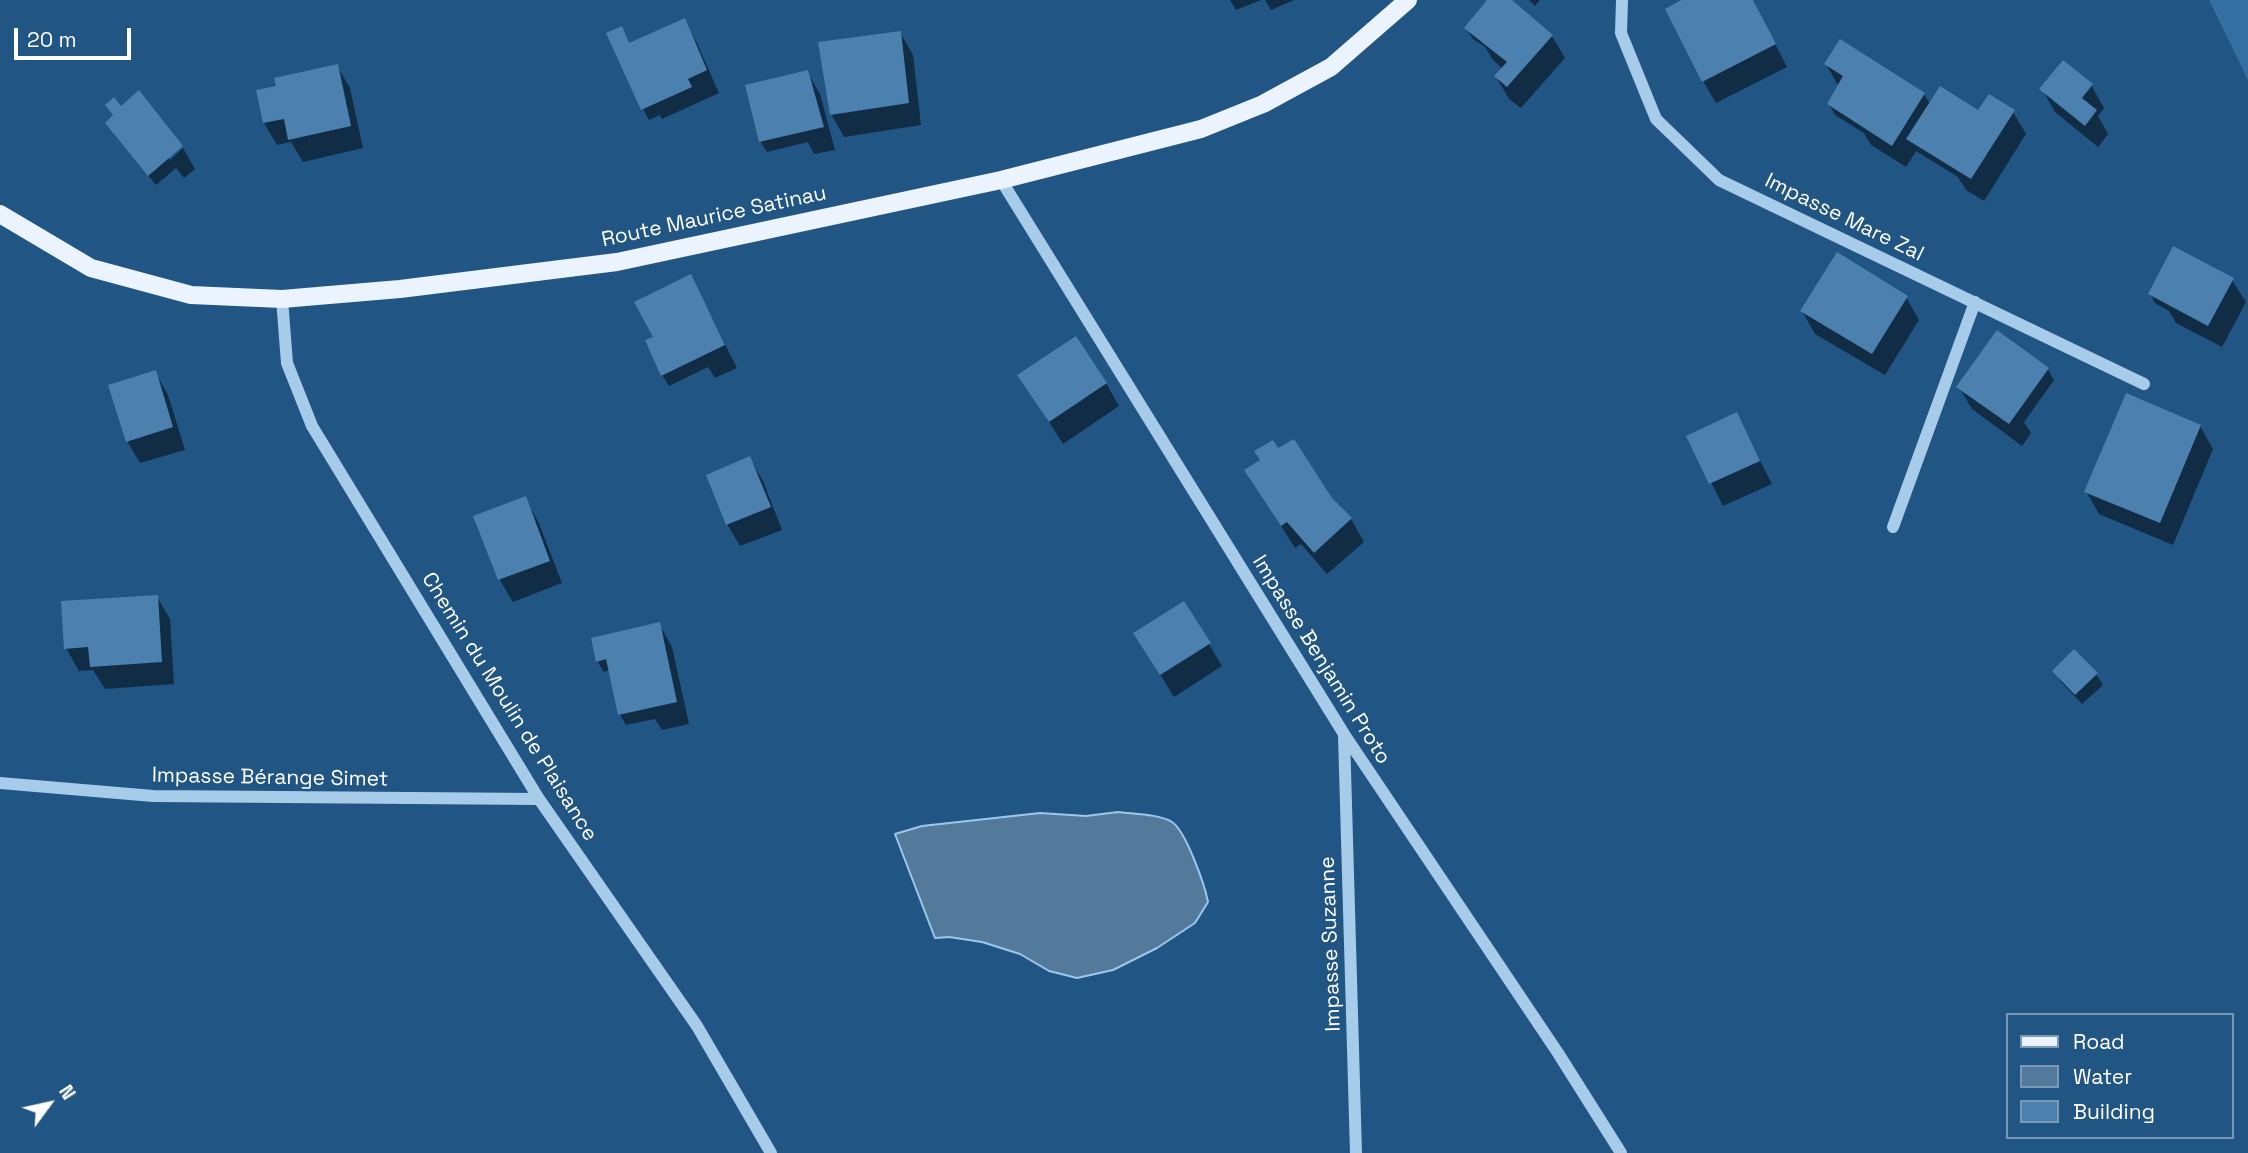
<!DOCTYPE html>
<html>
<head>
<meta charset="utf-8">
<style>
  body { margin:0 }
  #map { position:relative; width:2248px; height:1153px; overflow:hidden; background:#205584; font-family:"Space Grotesk",sans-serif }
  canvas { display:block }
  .legend { position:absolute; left:2006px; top:1013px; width:228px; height:126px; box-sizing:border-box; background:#205584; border:2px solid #7999b5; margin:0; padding:9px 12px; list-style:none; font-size:21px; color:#fff }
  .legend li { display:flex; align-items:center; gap:14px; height:35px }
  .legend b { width:35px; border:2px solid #7999b5 }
  .north { position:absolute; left:14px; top:1069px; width:70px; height:70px; -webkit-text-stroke:5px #205584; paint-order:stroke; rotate:57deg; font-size:19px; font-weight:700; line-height:28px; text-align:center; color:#fff }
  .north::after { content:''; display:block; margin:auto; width:24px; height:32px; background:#fff; clip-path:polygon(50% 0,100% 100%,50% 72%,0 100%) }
  .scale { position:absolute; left:14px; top:28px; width:117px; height:32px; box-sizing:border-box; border:4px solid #fff; border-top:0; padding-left:9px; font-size:21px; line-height:24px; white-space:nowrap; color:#fff; -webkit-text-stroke:5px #205584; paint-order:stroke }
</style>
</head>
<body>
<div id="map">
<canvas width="2248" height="1153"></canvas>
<ul class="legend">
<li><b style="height:9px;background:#ebf4fe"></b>Road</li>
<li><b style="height:19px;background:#53799b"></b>Water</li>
<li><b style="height:19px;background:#4c81af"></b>Building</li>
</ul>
<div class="north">N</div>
<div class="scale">20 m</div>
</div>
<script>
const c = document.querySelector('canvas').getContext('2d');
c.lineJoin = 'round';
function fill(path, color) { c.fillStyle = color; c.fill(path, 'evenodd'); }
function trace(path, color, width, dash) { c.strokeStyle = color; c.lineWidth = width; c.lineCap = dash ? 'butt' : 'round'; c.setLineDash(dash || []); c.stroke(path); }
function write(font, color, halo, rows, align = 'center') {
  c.font = font + ' "Space Grotesk",sans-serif'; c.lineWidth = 5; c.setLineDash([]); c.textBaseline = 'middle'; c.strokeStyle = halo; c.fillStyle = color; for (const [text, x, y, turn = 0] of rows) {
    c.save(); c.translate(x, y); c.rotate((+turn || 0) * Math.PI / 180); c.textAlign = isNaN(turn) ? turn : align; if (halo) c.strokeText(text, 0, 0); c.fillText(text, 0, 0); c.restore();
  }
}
fill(new Path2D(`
  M2209 0H2248V80L2210 2Z`), '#336fa1');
const water = new Path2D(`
  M1118 812C1132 814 1160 814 1172 822 1186 831 1205 886 1208 902L1195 923 1157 948 1113 970 1077 978 1049 971 1020 954 982 942 949 937 935 938 895 834 922 826 1040 813 1086 816Z`);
fill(water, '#53799b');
trace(water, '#9bc8eb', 2);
fill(new Path2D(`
  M1230 0H1261L1236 10Z
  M1265 0H1294L1271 10Z
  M1489 0H1509L1552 36 1565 58 1521 108 1509 99 1496 77 1503 69 1493 60 1485 47 1473 39 1466 28Z
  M1529 0H1540L1535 6Z
  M1685 0H1753L1787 67 1716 103 1703 81Z
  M684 21 697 43 719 93 662 119 660 115 649 120 643 109 628 44Z
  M900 32 913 55 921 125 844 137 831 114Z
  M1826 64 1924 94 1930 104 1978 112H2013L2026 134 1984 201 1966 190 1958 177 1916 151 1906 167 1871 145 1864 133 1835 115 1829 104 1839 87Z
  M337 66 350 88 363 148 303 162 291 142 277 145 264 123 278 87Z
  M807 72 820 94 835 150 814 154 808 142 767 152 760 141Z
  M2091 85 2104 108 2098 116 2108 134 2098 147 2055 112 2042 89Z
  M107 105 169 156V161L183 148 195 169 184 178 176 168 156 185 114 134V117Z
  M2232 280 2246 302 2222 347 2176 323 2169 311 2156 304 2150 294Z
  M1906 297 1919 320 1885 375 1815 334 1802 311Z
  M710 314 737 368 715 378 708 367 669 386 662 375 655 338Z
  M2048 369 2054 380 2024 422 2031 433 2022 446 1972 409 1959 387Z
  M155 372 168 395 185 450 140 463 127 441Z
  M1019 375 1106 383 1119 406 1063 444Z
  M1736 414 1772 484 1723 506 1688 437Z
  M2200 426 2213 449 2173 545 2099 514 2086 491Z
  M1278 451 1351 519 1364 542 1327 574 1301 544 1295 548 1260 493Z
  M750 459 763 481 782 530 740 546 727 524Z
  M525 499 538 521 562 583 513 602 500 580 476 517Z
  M157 597 170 619 174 684 105 689 93 670 79 671 66 648Z
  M659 624 672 647 689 724 662 730 655 719 626 725 620 715 609 670 604 672 597 661Z
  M1198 626 1222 666 1174 697 1149 656Z
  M2055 671 2096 674 2103 685 2082 704 2061 682Z`), '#0007');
fill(new Path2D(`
  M1487 0H1512L1553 35 1507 87 1494 76 1507 62 1464 28Z
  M1681 0H1753L1776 44 1702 82 1665 9Z
  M685 18 707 70 688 79 692 87 641 110 606 33 622 26 629 43Z
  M901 31 909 103 830 115 818 42Z
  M1840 39 1925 93 1892 146 1827 104 1843 76 1824 64Z
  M2063 60 2093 84 2082 98 2097 110 2085 126 2039 89Z
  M338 64 351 126 288 140 284 119 263 123 256 90 276 86 274 78Z
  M808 70 824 127 759 142 745 85Z
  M1940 86 1978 110 1989 94 2015 110 1971 179 1906 139Z
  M139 90 183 146 148 176 105 123 113 115 105 105 114 97 121 106Z
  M2173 246 2234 278 2208 326 2148 294Z
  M1837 252 1908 296 1872 354 1800 311Z
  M691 274 725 345 661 376 645 340 653 337 634 302Z
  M1997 330 2049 368 2009 424 1956 387Z
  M1076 336 1107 383 1049 422 1017 375Z
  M156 370 173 427 126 442 108 385Z
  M2126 393 2201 425 2160 523 2084 492Z
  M1737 412 1760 461 1709 484 1686 436Z
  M1294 439 1332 498 1352 518 1314 553 1287 522 1281 526 1244 470 1260 460 1254 451 1273 440 1278 448Z
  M750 456 771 507 726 525 706 475Z
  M526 496 550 561 498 580 473 516Z
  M158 595 162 662 90 667 88 647 64 649 61 601Z
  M1184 601 1211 643 1160 675 1133 633Z
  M660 622 677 702 618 715 606 659 596 662 591 638Z
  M2074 649 2098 673 2075 695 2052 671Z`), '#4c81af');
trace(new Path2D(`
  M1622 0 1621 33 1656 119 1719 180 2144 384
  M1001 180 1344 734 1558 1053 1621 1153
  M282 299 287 363 312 426 539 799 697 1026 771 1153
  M1893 527 1975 302
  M1344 735 1356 1153
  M0 783 153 796 539 799`), '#a7cce9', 12);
trace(new Path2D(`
  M0 214 91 268 191 295 282 299 400 289 617 262 1001 180 1201 129 1263 104 1331 67 1408 0`), '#ebf4fe', 18);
write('21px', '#fff', '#205584', [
  ["Route Maurice Satinau",714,217,-12],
  ["Impasse Mare Zal",1844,218,26],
  ["Impasse Benjamin Proto",1321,660,58],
  ["Chemin du Moulin de Plaisance",509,707,58],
  ["Impasse Bérange Simet",270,778,1],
  ["Impasse Suzanne",1331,944,-92]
]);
</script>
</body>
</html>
